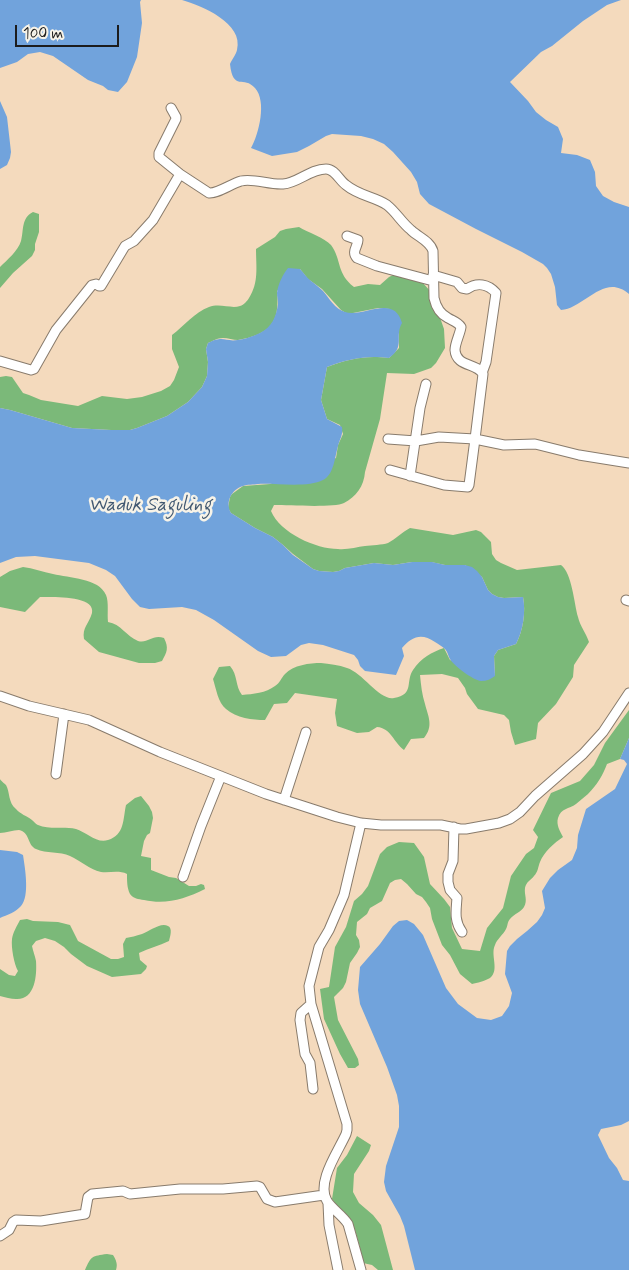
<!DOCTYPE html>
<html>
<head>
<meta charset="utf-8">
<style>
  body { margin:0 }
  #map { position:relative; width:629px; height:1270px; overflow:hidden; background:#f4dabd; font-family:Mynerve,sans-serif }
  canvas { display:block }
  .scale { position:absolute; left:15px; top:25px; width:104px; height:22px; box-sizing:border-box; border:2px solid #1c1c1c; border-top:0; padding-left:6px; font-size:15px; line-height:18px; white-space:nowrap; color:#1c1c1c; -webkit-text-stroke:4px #f7f3e8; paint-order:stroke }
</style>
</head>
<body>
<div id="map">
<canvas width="629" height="1270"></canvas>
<div class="scale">100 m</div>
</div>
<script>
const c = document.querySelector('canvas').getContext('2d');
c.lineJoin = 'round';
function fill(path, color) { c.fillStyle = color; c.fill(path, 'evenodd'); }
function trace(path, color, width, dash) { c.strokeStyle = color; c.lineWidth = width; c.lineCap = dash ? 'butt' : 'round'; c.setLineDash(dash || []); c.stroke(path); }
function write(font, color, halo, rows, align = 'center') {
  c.font = font + ' Mynerve,sans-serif'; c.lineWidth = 5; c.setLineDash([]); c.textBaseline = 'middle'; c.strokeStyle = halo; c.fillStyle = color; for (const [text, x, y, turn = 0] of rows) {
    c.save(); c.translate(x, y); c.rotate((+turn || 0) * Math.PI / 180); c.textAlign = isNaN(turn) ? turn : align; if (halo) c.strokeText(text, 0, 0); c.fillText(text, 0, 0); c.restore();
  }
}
fill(new Path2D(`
  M33 212 39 214V232L35 244V250L32 256 13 273 0 288V267C7 260 18 251 21 241 24 230 21 218 33 212Z
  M299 227C307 232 325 238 331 245 342 260 336 273 354 287L368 284 380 285 389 277 395 274 422 282 431 292 444 329 445 348 436 363 431 368 414 374 387 373 380 419 365 472C364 486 356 497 344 503 334 508 288 505 274 505L271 511C280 533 316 549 338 549 347 550 357 547 365 546 372 545 382 545 388 543 396 539 402 532 410 528L453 535 476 530 481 532 491 542 492 554 496 560 501 563 517 570 561 565C572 573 574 603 578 617 580 626 586 633 589 642L574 665 573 677 556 704 538 723 536 739 515 745 511 732 509 720 504 715 478 709 467 694 465 688 458 678 442 674 420 675C421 685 422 695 425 704 428 716 434 726 424 738L411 739 404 750C394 743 391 728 377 727L369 732 357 733 337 726 335 713 337 699 295 693 287 703 274 704 265 720C253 720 236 718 226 709 218 703 216 688 213 679L219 667 230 666C238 675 235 686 242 695 253 694 266 693 275 686 280 683 281 678 285 674 293 665 310 663 321 663 329 664 339 665 347 668 363 673 380 701 394 698 415 694 405 682 413 670 421 658 432 652 444 648L450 660 495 676 494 656 498 650 516 644C523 631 526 612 523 597L504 598 498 597 492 594 488 590 482 577 465 565H445L431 562H412L393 565 374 563 345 568 339 571 333 572 319 571 313 569 293 554 283 545 273 537 255 528 231 513 228 508 230 497 232 494 243 486 270 484 336 458 338 445 343 434 340 425 327 419 321 400 327 367C349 359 365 355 389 358L399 348V329L390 309 378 308 353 313H346L341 310 322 289 308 279 300 269 277 291C278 300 278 315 273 322 267 333 250 338 238 340 233 340 228 338 223 338 217 338 213 341 208 343L206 349 208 362 207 376 202 387 188 402 167 416 137 428 130 430H111L72 428 10 410 0 408V377L6 376 12 377 23 393 29 395 41 400 78 406 102 396 127 399 142 397 161 391 170 386 174 380 179 367 172 349V335C184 326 195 312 209 307 220 303 231 309 240 306 244 305 247 301 249 298 259 282 256 267 256 249L275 237 280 231 286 229Z
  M23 567C33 568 43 572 53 574 69 578 99 578 106 595 109 602 107 614 108 622 121 624 126 636 138 641 148 644 152 634 164 638 169 648 167 652 162 661L155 663H139L99 652 84 639C82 627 89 624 92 613 96 595 51 597 40 597L25 612 0 607V577L10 571Z
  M629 710V738L620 759 607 764C603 775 597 785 588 794 584 797 580 801 576 804 569 809 561 808 558 818 556 825 560 831 563 837 554 843 544 852 540 862 538 867 538 872 534 876 531 880 526 882 525 888 524 895 528 900 524 907 521 912 514 914 510 919 507 922 508 926 506 929 503 935 497 939 495 945 490 955 500 970 490 978 485 981 477 983 472 984L460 974 450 955 442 945 432 919 430 908 426 902 422 897 416 894 407 884 401 879 395 880 390 883 382 901 370 908 367 914 357 922 356 935 359 940 360 947 357 953 350 963 346 982 343 988 334 997 338 1020 358 1059 359 1065 355 1068H348L340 1054 324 1019 320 989 329 987 335 947 346 927 354 901 362 894 368 886 380 854 387 847 399 842 414 843 424 857 430 884 444 899 450 907 452 928 462 949 480 951 487 928 503 908 511 876 526 854 534 848 538 837 533 830 551 793 580 781 594 765 605 743Z
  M0 779C0 780 5 784 6 785 10 792 8 803 16 809 20 814 27 816 32 820 32 820 37 825 38 825 49 830 64 826 76 829 86 832 97 844 108 840 125 835 123 818 126 805L135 798 141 796 149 806 152 812 153 818 150 833 147 835 144 841 141 856 151 858V870L169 877 176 878 189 886H196L201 884 204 885 205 889C185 899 166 905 144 900 138 899 134 899 130 894 127 888 127 881 127 874 119 870 110 873 101 872 89 869 81 861 70 856 60 851 46 854 36 849 27 845 30 832 19 830 13 830 6 833 0 833Z
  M27 919 33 921 58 922 70 925 78 941 111 959H118L124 957 123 944 126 938C131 937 136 936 142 934 149 932 160 922 168 926 173 928 170 937 169 941 159 946 149 948 139 953L140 960 147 966 146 969 141 974 112 977 87 966 71 954 64 947 55 941 45 938 36 941 32 946C33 951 35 956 36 961 37 976 35 1000 16 999 11 999 5 997 0 996V969L9 975 15 976 18 971C14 964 11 947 12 939 13 932 17 926 20 920Z
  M357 1136 371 1145 369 1151 354 1174 353 1192 359 1203 373 1215 381 1225 393 1270H378L372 1265 363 1263 359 1244 355 1230 332 1199 337 1168 347 1155Z
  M107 1254 113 1255C116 1260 118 1264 116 1270H85C91 1256 92 1256 107 1254Z`), '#7bb979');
fill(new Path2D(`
  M0 0H141L140 2 142 23 137 57 127 82 118 92 108 90 103 86 88 80 53 56 40 52 28 54 17 62 0 68Z
  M182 0H621L607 5 583 21 552 46 541 52 510 82 528 101 536 112 546 120 558 127 563 139 561 153 577 155 590 160 595 172 596 186 603 196 614 202 629 207V294C604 272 585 308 561 310L557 305 555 287 551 274 547 268 543 264 522 252 476 229 429 204 420 194 417 182 411 172 393 152 384 144 373 139 361 136 332 134 326 136 309 146 297 152 272 156 251 148C259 134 267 101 255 88 244 75 233 92 230 64 232 59 236 55 237 50 244 23 202 6 182 0Z
  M0 101 7 117 11 152 10 158 7 165 0 169Z
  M288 268 300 269C304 273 307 278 311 281 315 284 319 287 323 291 329 298 335 309 345 312 363 318 394 293 402 323 394 337 406 346 389 358 367 355 348 359 327 367L321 400 327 419 342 427C343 436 340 438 338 446 335 456 334 475 323 480 308 488 276 483 258 484 254 485 247 484 243 486 231 490 225 502 231 513L255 528 273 537 283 545 293 555 313 569 319 571 333 572 339 571 345 568 374 563 393 565 412 562H432L445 565H465L472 567 477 571 482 577 488 590 492 594 498 597 504 598 523 597C526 612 523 631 516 644L498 650 494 656 495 676C491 679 487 681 481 681 473 680 454 666 450 659 448 656 448 652 445 649 442 646 438 644 435 642 422 633 412 636 402 648L404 656 396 675 365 671 360 666 358 660 354 655 323 645 309 643 301 645 286 656 271 657 258 651 214 620 196 610 182 607 149 609 140 607 132 599 115 576 106 570 89 563 35 556 16 557 0 563V408L10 410 72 428 111 430H130L137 428 167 416 188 402 202 387 207 376 208 362 206 349 208 343C224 335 224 342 238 340 245 339 254 336 260 333 272 327 276 317 278 304 278 300 277 296 277 293 278 284 283 274 288 268Z
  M629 738V1121L621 1125 601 1129 598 1135 609 1158 617 1168 623 1180 629 1181V1270H415L404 1226 400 1216 386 1191 384 1182 386 1166 399 1127V1106L397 1095 387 1067 360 1004 358 990 360 967 380 944 393 926 399 921 407 920 414 924 423 935 446 988 458 1004 477 1018 491 1020 502 1016 509 1006 512 993 505 974 507 951 510 946 517 939 527 931 537 922 542 915 545 908 542 891 550 878 558 870 572 860 577 848 578 835 586 809 615 789 627 764 624 760 620 759Z
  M0 850 17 852 23 855C25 868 30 896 21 906 16 912 7 915 0 918Z`), '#71a3dc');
const street = new Path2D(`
  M171 108 176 117V119L159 153V157L180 174 209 193C217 194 231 184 241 181 254 178 269 185 283 184 298 183 310 169 326 169 335 169 339 180 346 185 359 196 376 197 387 205 396 212 402 223 411 230 418 237 430 241 433 251L434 298C436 307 440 314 448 318 453 321 458 322 461 327 460 334 455 343 455 350 456 367 477 363 483 374L475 439 504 445 535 444 579 455 629 463
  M347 236 358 240C358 246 351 252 357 258L377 266 433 281
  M433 275 457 282 462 288 467 289C477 282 488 284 496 293L486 362 482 373
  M0 361 31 370 34 369 56 330 92 285 96 284 99 286H101L125 246 134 241 153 220 180 174
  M388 439 416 441 439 437 475 439 469 485 468 487 444 485 390 470
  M410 476 420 408 426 384
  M626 600 629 601
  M0 696 29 706 89 720 160 752 266 794 337 817 361 823 381 825H441L460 829H466L499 823 510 819 520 812 535 796 583 754 603 732 629 693
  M56 774 64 714
  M284 800 306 732
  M454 827 453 861 448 874V882L450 890 457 898C456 911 454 921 462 932
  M183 877 201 826 221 776
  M311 1004 301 1013 300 1020 305 1054 310 1063 313 1089
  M328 1203 329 1225 338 1270
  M0 1236 9 1230 13 1222 16 1220 41 1221 85 1214 88 1197 92 1194 123 1191 130 1194 180 1189H223L257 1186 260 1187 267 1199 275 1202 324 1195
  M361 1270 348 1224C342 1215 332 1209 327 1201 316 1182 338 1152 346 1134L347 1130V1124L311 1004 309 986 319 947 329 930 344 895 361 823`);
trace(street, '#887b6c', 11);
trace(street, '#fff', 9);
write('italic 19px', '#425972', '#f7f3e8', [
  ["Waduk Saguling",150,506]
]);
</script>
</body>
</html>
